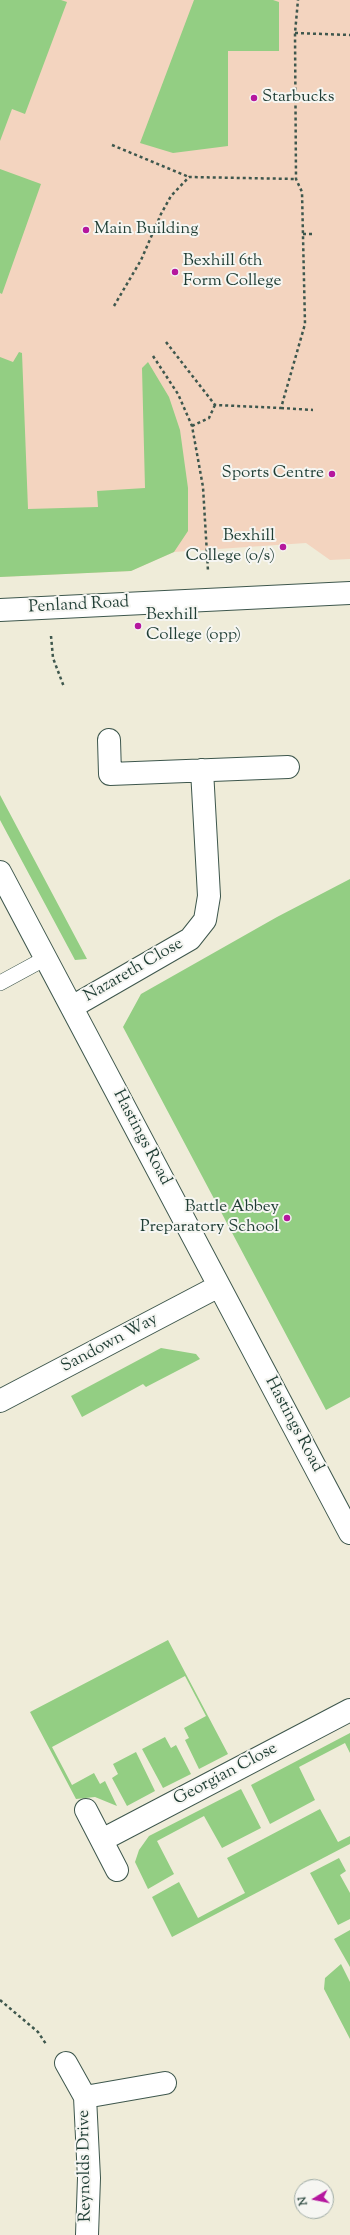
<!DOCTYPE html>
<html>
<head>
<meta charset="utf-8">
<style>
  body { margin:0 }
  #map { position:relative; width:350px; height:2235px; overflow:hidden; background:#efecd9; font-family:"Sorts Mill Goudy",serif }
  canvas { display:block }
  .north { position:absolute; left:294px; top:2179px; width:40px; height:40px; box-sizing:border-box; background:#f6f6f2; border:1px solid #a0aca6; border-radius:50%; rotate:260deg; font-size:11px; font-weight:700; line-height:16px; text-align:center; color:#1f3d34 }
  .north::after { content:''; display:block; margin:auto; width:14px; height:18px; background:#b5179e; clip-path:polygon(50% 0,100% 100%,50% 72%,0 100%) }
</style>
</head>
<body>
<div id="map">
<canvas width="350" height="2235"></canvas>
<div class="north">N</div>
</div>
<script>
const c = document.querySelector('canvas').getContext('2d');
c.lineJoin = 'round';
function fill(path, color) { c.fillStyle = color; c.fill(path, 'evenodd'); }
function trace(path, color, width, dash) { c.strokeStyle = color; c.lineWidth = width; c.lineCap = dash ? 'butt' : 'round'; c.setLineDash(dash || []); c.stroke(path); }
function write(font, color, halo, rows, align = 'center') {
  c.font = font + ' "Sorts Mill Goudy",serif'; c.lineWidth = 4; c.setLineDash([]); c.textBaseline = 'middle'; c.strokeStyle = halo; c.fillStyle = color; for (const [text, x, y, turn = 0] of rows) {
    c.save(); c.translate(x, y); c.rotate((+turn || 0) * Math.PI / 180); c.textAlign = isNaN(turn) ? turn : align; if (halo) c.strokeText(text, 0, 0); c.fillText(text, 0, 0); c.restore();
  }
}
fill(new Path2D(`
  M0 0H350V559L330 560 306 543 174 552 131 571 0 577Z`), '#f3d4bf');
fill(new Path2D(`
  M0 0H61L67 2 25 114 12 109 0 141Z
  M194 0H273L279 2V51H228V146L173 153 140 143Z
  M0 169 41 184 2 294 0 293Z
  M19 352 22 353 28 509 98 507 97 491 145 488 142 368 148 362 169 397 180 430 188 488V531L174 552 131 571 0 577V357L13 362Z
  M0 795 87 959 75 960 0 820Z
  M350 879V1397L326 1410 123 1027 141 994 277 917Z
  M161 1348 196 1354 200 1359 146 1387 143 1384 82 1417 71 1396Z
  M168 1640 228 1754 199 1769 185 1740 189 1738 184 1728 206 1716 185 1676 52 1747 72 1785 94 1773 100 1784 105 1781 117 1806 95 1797 76 1799 30 1712Z
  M350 1733V1753L345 1743 299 1767 315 1800 270 1824 251 1785Z
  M165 1737 171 1748 176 1745 191 1774 163 1788 142 1749Z
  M136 1752 155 1791 127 1806 112 1778 118 1774 113 1764Z
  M241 1789 261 1828 222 1848 204 1816 157 1841 174 1874 148 1889 135 1862 139 1850 149 1836Z
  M320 1809 338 1842 350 1836V1844L172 1937 152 1897 179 1882 198 1918 245 1893 227 1858Z
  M339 1858 346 1871 340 1875 350 1893V1919L338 1925 310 1873Z
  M350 1930V1967L334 1939Z
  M341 1964 350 1982V2039L324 1989 325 1978Z`), '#93ce83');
const service = new Path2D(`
  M0 983 46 958`);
const minor = new Path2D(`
  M0 610 350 593
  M109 740 110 774 288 767
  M0 872 350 1533
  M72 1007 190 939 205 920 209 896 202 770
  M0 1401 219 1286
  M86 1810 117 1870
  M102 1840 350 1710
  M66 2063 85 2097 89 2178 87 2235
  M85 2097 165 2083`);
trace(service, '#3e574d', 16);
trace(minor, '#3e574d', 24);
trace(new Path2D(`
  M295 33 350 35
  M112 145 189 177
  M303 234H314
  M114 306 141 260 161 214 171 196 189 177 296 179
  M166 342 215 405 281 408 305 324 302 192 296 179 295 33 298 0
  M153 356 178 394 192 426 203 487 208 571
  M281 408 313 410
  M192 426 209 418 215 405
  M51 636 53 658 64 687
  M0 2000 38 2032 46 2044`), '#3e574d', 2.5, [3, 3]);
trace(service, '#fff', 15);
trace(minor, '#fff', 22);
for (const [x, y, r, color] of [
  [254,98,4,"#b5179e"],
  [86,230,4,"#b5179e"],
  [175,272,4,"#b5179e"],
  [332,474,4,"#b5179e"],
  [283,547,4,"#b5179e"],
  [138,626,4,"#b5179e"],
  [287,1218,4,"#b5179e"]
]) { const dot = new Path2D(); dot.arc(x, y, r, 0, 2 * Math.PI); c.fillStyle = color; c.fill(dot); trace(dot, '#f6f6f2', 1.5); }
write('17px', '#1f3d34', '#f6f6f2', [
  ["Starbucks",262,98],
  ["Main Building",94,230],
  ["Bexhill 6th",183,262],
  ["Form College",183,282],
  ["Sports Centre",324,474,"right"],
  ["Bexhill",275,537,"right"],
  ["College (o/s)",275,557,"right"],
  ["Bexhill",146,616],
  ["College (opp)",146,636],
  ["Battle Abbey",279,1208,"right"],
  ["Preparatory School",279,1228,"right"]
], 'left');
write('17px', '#1f3d34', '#f6f6f2', [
  ["Penland Road",79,606,-3],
  ["Nazareth Close",134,971,-30],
  ["Hastings Road",141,1138,62],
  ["Sandown Way",110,1344,-28],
  ["Hastings Road",293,1425,62],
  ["Georgian Close",226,1775,-28],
  ["Reynolds Drive",86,2166,-91]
]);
</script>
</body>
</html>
